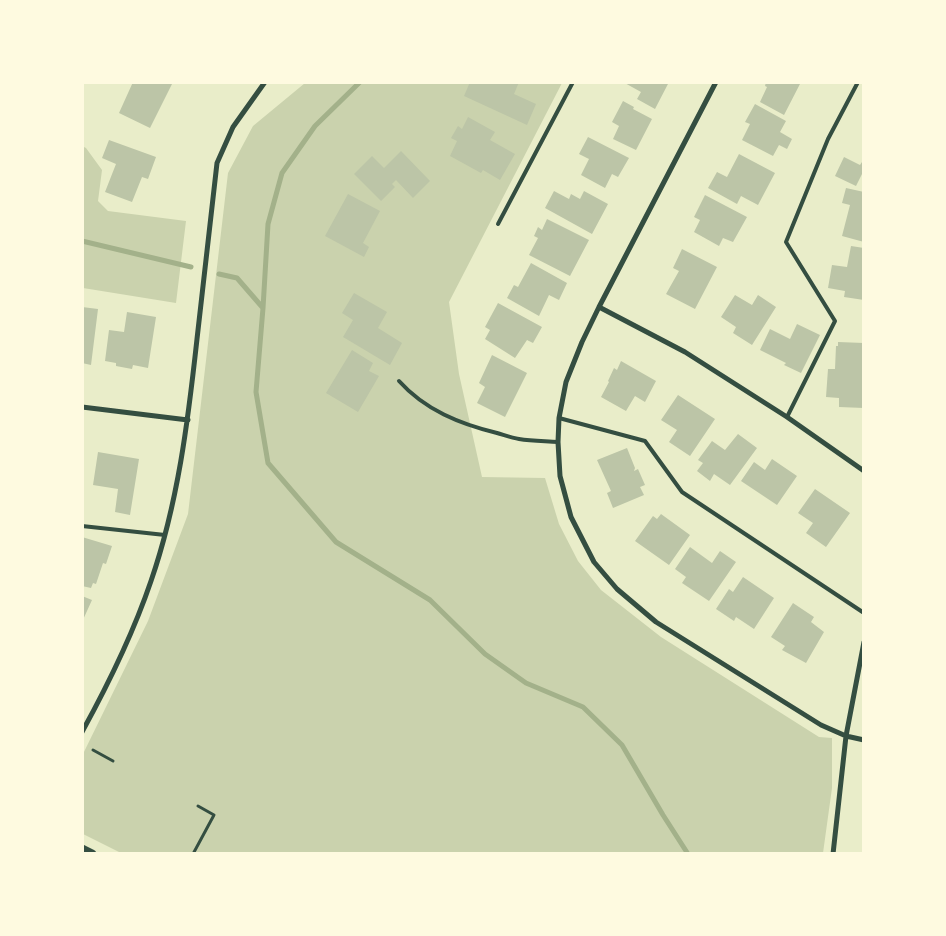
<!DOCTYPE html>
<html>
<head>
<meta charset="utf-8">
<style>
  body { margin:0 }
  #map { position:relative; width:946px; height:936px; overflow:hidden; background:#e9edc9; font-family:"Open Sans",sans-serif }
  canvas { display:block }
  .frame { position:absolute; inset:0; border:84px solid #fefae0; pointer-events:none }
</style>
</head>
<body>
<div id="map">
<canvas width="946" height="936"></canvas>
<div class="frame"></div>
</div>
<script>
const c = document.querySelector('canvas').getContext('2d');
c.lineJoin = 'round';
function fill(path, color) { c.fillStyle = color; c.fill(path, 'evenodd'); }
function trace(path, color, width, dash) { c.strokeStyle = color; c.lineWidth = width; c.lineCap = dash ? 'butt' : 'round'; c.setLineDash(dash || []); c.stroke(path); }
fill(new Path2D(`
  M305 83H562L449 302 459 374 482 477 545 478 559 524 578 561 601 590 661 637 819 737 832 738V788L823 853H121L83 834 82 756 148 621 188 514 228 173 253 126Z
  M82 146 86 148 102 170 98 201 108 211 186 221 176 303 83 288Z`), '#cad2ad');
trace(new Path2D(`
  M360 82 315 126 282 173 268 224 263 308 256 392 268 463 336 542 430 600 485 654 526 683 583 707 622 745 663 815 688 854
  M82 241 191 267
  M219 274 237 278 263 308`), '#a3b18a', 5);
fill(new Path2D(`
  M133 82H173L150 128 119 113Z
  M470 82H519L514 94 536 104 527 125 464 96Z
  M623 82H669L655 109 637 99 641 92Z
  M766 82H801L784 115 760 102 767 87 765 86Z
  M623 101 634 107 633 109 652 119 636 150 613 139 619 126 612 122Z
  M755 104 786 121 780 132 792 139 787 149 779 145 773 156 742 140 750 124 745 122Z
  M468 117 495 132 490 140 515 154 500 180 483 170 481 173 450 156 457 141 451 138 458 126 462 129Z
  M588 137 629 158 618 177 612 174 605 188 581 175 589 159 579 154Z
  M109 140 156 157 148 179 142 177 132 202 105 192 116 164 102 158Z
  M401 151 430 181 413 198 396 180 392 184 395 187 381 201 354 174 372 156 384 168Z
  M739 154 775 173 758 205 741 196 737 204 708 188 717 172 727 177Z
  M844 157 860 165 862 162 864 163V170L856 186 835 176Z
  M846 188 864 192V242L842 236 850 205 842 203Z
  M554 191 569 199 571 194 580 199 584 191 608 204 592 234 545 208Z
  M348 194 380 211 363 243 369 247 364 257 325 236Z
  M705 195 747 217 733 242 723 238 719 246 694 232 700 220 694 217Z
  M547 219 589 240 570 276 529 255 538 238 534 236 538 227 542 230Z
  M851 246 864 248V300L844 297 845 291 828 288 832 265 847 267Z
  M682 249 717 267 695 309 666 294 679 271 673 268Z
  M531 263 567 283 559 300 549 295 539 316 507 298 514 285 518 287Z
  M354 293 387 312 378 328 402 343 390 365 343 337 353 320 342 313Z
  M735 295 752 305 758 295 776 307 752 345 733 333 736 327 721 317Z
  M498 303 542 327 533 343 527 340 515 358 485 339 490 330 485 327Z
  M82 307 98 309 91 365 82 363Z
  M127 312 156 317 148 368 133 365 132 369 116 366V363L105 361 109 330 124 332Z
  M797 324 820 335 801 373 784 365 786 363 760 350 770 329 790 339Z
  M838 342 864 343V408L839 407V398L826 397 828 369H835L836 346H838Z
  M352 350 373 363 369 371 379 376 358 412 326 393Z
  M492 355 527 373 505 417 477 403 485 387 479 383Z
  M621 361 656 381 645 402 635 396 626 411 601 397 609 382 608 381 614 368 617 370Z
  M678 395 715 419 690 456 669 442 677 430 661 420Z
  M738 434 757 448 730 485 714 474 710 481 697 471 703 463 698 460 712 441 725 450Z
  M627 448 635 468 634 471 638 469 645 485 640 487 644 495 613 508 607 493 611 491 597 460Z
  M98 452 139 459 130 515 115 512 118 489 93 485Z
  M772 459 797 476 777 505 741 481 754 462 765 470Z
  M815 489 850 513 826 547 806 533 813 523 798 513Z
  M661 514 690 535 669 565 635 541 653 516 657 519Z
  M82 537 112 546 106 564 103 563 96 584 93 583 91 588 82 586Z
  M690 547 712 563 720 551 736 562 709 601 682 583 686 577 675 569Z
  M743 577 774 598 754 629 736 617 734 621 716 609 729 589 733 592Z
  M82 596 92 600 82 622Z
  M793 603 814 617 811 622 824 632 806 663 782 650 785 646 771 637Z`), '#bcc5a7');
trace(new Path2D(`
  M93 750 113 761
  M193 854 214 815 198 806`), '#344e41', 3);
trace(new Path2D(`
  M498 224 573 82
  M399 381C425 410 460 424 497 433 504 435 512 438 519 439 532 441 545 441 558 442
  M787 417 835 321 786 242 828 139 858 82
  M559 418 645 441 682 492 864 613
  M82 526 165 535`), '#344e41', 4);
trace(new Path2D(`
  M716 82 599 307 582 342 566 382 559 418 558 442 560 476 571 517 594 562 617 589 656 622 821 725 846 736 864 740
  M599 307 685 352 787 417 864 471
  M82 407 188 420
  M82 732C109 683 133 634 151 581 178 503 188 421 197 339 204 280 210 221 217 163L233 127 265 82
  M833 854 846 736 864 642`), '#344e41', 5);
trace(new Path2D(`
  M82 849 92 854`), '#344e41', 9);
</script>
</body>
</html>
